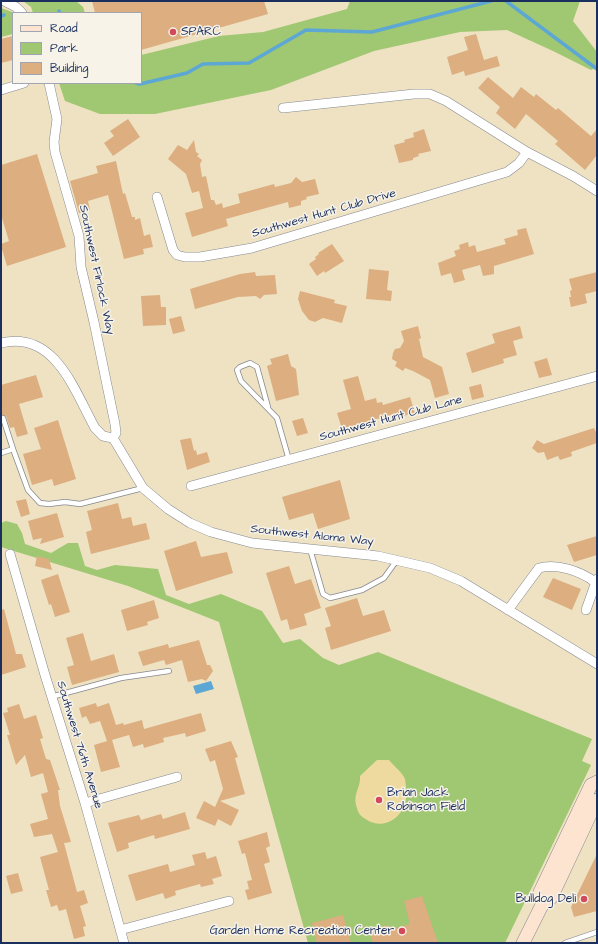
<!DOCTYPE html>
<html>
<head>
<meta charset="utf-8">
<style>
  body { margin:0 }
  #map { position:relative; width:598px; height:944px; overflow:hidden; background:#eee2c3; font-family:"Architects Daughter",sans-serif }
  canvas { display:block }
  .frame { position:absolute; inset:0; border:2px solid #1b2f5e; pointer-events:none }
  .legend { position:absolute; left:12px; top:12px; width:130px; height:72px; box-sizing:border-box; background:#f7f3e8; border:1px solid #9fa5b1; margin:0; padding:5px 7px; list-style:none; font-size:12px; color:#1b2f5e }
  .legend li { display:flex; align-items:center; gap:8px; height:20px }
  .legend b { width:20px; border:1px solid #9fa5b1 }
</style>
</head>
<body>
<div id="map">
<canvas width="598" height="944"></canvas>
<div class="frame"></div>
<ul class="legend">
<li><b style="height:5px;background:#fde4d0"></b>Road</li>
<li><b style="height:11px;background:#a0c772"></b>Park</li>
<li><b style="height:11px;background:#dcae80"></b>Building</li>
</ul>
</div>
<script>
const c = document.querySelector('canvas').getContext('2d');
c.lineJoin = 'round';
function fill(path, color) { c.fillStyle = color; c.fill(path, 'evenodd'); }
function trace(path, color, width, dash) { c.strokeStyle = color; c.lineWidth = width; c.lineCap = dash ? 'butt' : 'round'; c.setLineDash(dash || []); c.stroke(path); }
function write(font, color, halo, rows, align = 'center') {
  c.font = font + ' "Architects Daughter",sans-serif'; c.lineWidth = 3; c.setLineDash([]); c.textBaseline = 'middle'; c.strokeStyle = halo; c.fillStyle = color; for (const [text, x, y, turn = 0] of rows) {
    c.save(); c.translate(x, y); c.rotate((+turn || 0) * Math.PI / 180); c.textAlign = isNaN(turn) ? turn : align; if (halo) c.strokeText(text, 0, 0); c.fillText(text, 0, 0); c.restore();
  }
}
fill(new Path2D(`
  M23 1H76L83 7 85 13H33L31 7Z
  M350 1H580L573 21 597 52V67L591 70 553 51 507 30 460 32 374 51 271 90 155 114H100L65 101 59 83H141V55L219 36 263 32 347 9Z
  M1 8 15 13H13V34L1 37Z
  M6 521 17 524 22 533 25 544 51 553 68 543H78L85 566 97 570 115 565 158 569 166 595 189 604 221 594 262 611 283 643 300 639 323 658 339 665 378 652 592 739 582 761 591 765 505 943H308L219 622 128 586 1 547V523Z`), '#a0c772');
fill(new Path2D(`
  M377 760H389C393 765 403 773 405 779 406 784 407 795 406 800 402 819 383 830 367 820 362 817 358 814 357 808 352 794 361 788 360 776Z`), '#eeda9e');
fill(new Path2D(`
  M211 681 214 689 196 694 193 686Z`), '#5da7d4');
trace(new Path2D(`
  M506 1 597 69
  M59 11 60 13
  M1 16 4 15
  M136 83 140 84 187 73 203 64 249 63 306 30 372 32 491 1`), '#5da7d4', 3.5);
fill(new Path2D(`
  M92 1H264L268 14 141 50V13H95Z
  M476 34 484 60 497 56 500 66 465 76 464 71 452 75 447 57 468 50 464 37Z
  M13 36V60L1 63V39Z
  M488 77 513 98 521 87 534 97 536 94 556 110 558 108 591 136 597 129V155L585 170 555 144 558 141 526 114 515 129 496 113 500 107 478 88Z
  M128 119 140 137 113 156 104 143 114 136 110 131Z
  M424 129 431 151 418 154 419 156 413 158V160L399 163 394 145 405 142 404 140 414 137 413 133Z
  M194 140 196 152 199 154 197 156 202 160 200 164 202 177 206 176 211 200H214L216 205 222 203 223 208 240 203 238 194 274 184 275 187 291 183 296 177 302 182 315 179 319 194 306 197 307 199 301 201V205L289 208 288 202 226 219 228 226 192 237 185 213 203 208 199 191 192 193 186 174 168 159 178 145 187 150Z
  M37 154 66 247 7 266 1 246V244L9 241 1 215V165Z
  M116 161 123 194 125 193 132 217H135V220L140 218 144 236 150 234 153 247 143 249 144 254 124 259 108 195 88 201 90 210 79 213 70 181 98 173 96 166Z
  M526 228 534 254 494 266V274L483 276 480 265 462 270 465 280 454 283 451 273 441 276 438 263 456 256 454 251 460 249 459 245 468 242 469 247 475 245 477 252 506 244 504 239 518 235 517 230Z
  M332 244 344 261 325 273 324 271 317 276 309 264 316 259 315 257 319 254 318 253Z
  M369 269 389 271 387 290 392 291 391 301 366 299Z
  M255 272 256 276 275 275 277 294 264 295 260 299 256 296 238 297 195 309 190 289 240 274Z
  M597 272V291L585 294 587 303 571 307 569 297H571L570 291 572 290 569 279Z
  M300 291 335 300 334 303 347 306 342 323 323 318 315 322 309 320 302 311 298 299Z
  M160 295 161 307H166V325L143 326 141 296Z
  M181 316 185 331 173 334 169 319Z
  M418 326 421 338 419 339 423 357 442 367 449 394 435 398 430 380 413 371 405 368 403 371 395 366 397 362 392 359 393 353 395 349 400 348 404 341 401 331Z
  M520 326 523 338 513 341 517 355 503 359 504 363 472 373 466 353 495 343 492 334Z
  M288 354 291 366 296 369 299 395 276 401 267 366 272 364 270 359Z
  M547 358 552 375 539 378 534 362Z
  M36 375 43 397 19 404 28 434 17 437 14 427 10 428 6 416 1 415V385Z
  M358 376 365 401 376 398 377 403 382 402 383 405 410 397 415 413 399 417 398 413 342 429 337 413 351 409 343 380Z
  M481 384 484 397 472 400 469 387Z
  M303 418 308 433 297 436 292 421Z
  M58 420 76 479 54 486 52 479 32 485 23 454 41 449 34 428Z
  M594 428 597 434V443L571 452 572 456 560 460 558 456 547 460 544 452 538 453 532 448 537 440 544 444Z
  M191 438 194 451 196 450 197 455 207 452 210 462 187 470 180 440Z
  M340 480 350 519 318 529 313 513 289 520 282 497Z
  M26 499 30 514 21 517 16 501Z
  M118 503 122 519 131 517 133 526 146 523 150 539 91 554 86 532 92 530 87 511Z
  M57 513 64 537 40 544 42 538 33 540 28 521Z
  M597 536V555L574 562 567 545Z
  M196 541 201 557 227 552 233 573 176 591 164 551Z
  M37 556 49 559 52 570 35 566Z
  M289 566 295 584 311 579 321 608 304 614 307 625 290 630 287 619 281 621 266 573Z
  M58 574 70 612 55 617 51 604 49 605 41 580Z
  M553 578 581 589 572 610 543 597Z
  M357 598 363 616 384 610 391 631 331 650 325 628 331 626 325 608Z
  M154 600 159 618 147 622 148 625 127 631 121 610Z
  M4 609 16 654H22L26 667 1 675V610Z
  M83 633 91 661 114 654 119 672 72 685 67 667 74 665 66 638Z
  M199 640 207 665H210L213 671 206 681 202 679 188 682 182 660 166 665 164 660 143 666 138 652 168 644 169 648Z
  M96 703 97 707 109 703 116 725 123 723 124 725 142 720 144 729 201 713 206 731 186 737 185 733 163 738 164 742 144 748 143 744 133 747 129 735 112 740 120 767 101 772 94 745 107 741 100 721 90 724 86 716 82 718 79 708Z
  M19 704 24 719 36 715 43 738 40 739 46 759 50 760 60 790H58L60 806 71 842 64 843 77 892 84 890 88 903 80 906 86 926 83 927 85 936 74 939 66 909 59 911 57 905 51 907 46 890H49L40 857 58 852 52 834 34 837 30 824 48 819 41 794 48 792 43 773 31 777 25 755 16 765 7 735H10L3 713 8 712 7 708Z
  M231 741 238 757 235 758 245 794 220 801 239 810 231 826 218 819 215 826 196 818 204 801 215 807 223 789 215 760 210 762 205 749Z
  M185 812 190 829 155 839 154 835 128 843 129 848 117 852 108 823 139 815 141 820 161 814 163 819Z
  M267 832 270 846 266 848 270 862 264 864 272 893 248 900 245 890 249 889 247 881 252 880 245 853 242 854 238 841Z
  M205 852 207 859 216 856 222 876 212 879 214 884 201 887 200 884 175 891 176 895 165 899 163 893 136 901 128 875 168 864 170 872 195 865 192 855Z
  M597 854V911L574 917 571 907Z
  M18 873 23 891 11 894 6 876Z
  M422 896 438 943H373L369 930 388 925 389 930 410 924 404 901Z
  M343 915 351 943H317L312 923Z`), '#dcae80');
const lane = new Path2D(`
  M268 407 257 367 250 363 240 367 237 370 241 381 277 418 289 460
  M3 418 13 449
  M1 453 13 449 28 490 40 503 49 504 65 502 80 504 143 488
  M310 549 323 594 330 598 362 590 384 578 397 560
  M51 697 121 678 169 671
  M565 943 597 932`);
const street = new Path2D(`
  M4 1 16 7 22 13
  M49 83 57 119 54 142 55 152 79 236 81 267 94 322 115 424 116 433 113 438
  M1 90 24 83
  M283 108 414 94H430L446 101 527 152 573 176 597 191
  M157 197 173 250 177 255 185 257H200L252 248 507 172 519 163 527 152
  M1 343C55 330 74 390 95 428L103 436 113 438 143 488 168 509 190 523 211 532 252 543 378 556 430 568 461 581 597 664
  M191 486 597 376
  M10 554 45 675 85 803 124 943
  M508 610 539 568C557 563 580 571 595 582
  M586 610 597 579
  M85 803 177 777
  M120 930 229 901`);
const secondary = new Path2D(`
  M543 903 540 892 591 785 597 782
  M523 943 543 903 551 898 597 800`);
trace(lane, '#848890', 6);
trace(street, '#848890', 10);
trace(secondary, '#848890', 14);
trace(lane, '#fff', 4.5);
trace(street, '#fff', 9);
trace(secondary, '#fde4d0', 13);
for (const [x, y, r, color] of [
  [173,32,4,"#d1495b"],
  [379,800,4,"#d1495b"],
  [584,899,4,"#d1495b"],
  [402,931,4,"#d1495b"]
]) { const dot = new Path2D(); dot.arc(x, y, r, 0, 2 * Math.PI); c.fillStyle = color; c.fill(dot); trace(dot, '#f7f3e8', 1.5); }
write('12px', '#1b2f5e', '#f7f3e8', [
  ["SPARC",181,32],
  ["Brian Jack",387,793],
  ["Robinson Field",387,807],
  ["Bulldog Deli",576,899,"right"],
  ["Garden Home Recreation Center",394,931,"right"]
], 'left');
write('12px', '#1b2f5e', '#f7f3e8', [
  ["Southwest Hunt Club Drive",324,214,-16],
  ["Southwest Firlock Way",96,270,78],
  ["Southwest Hunt Club Lane",391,419,-15],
  ["Southwest Aloma Way",312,536,6],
  ["Southwest 76th Avenue",79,745,73]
]);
</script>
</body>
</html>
